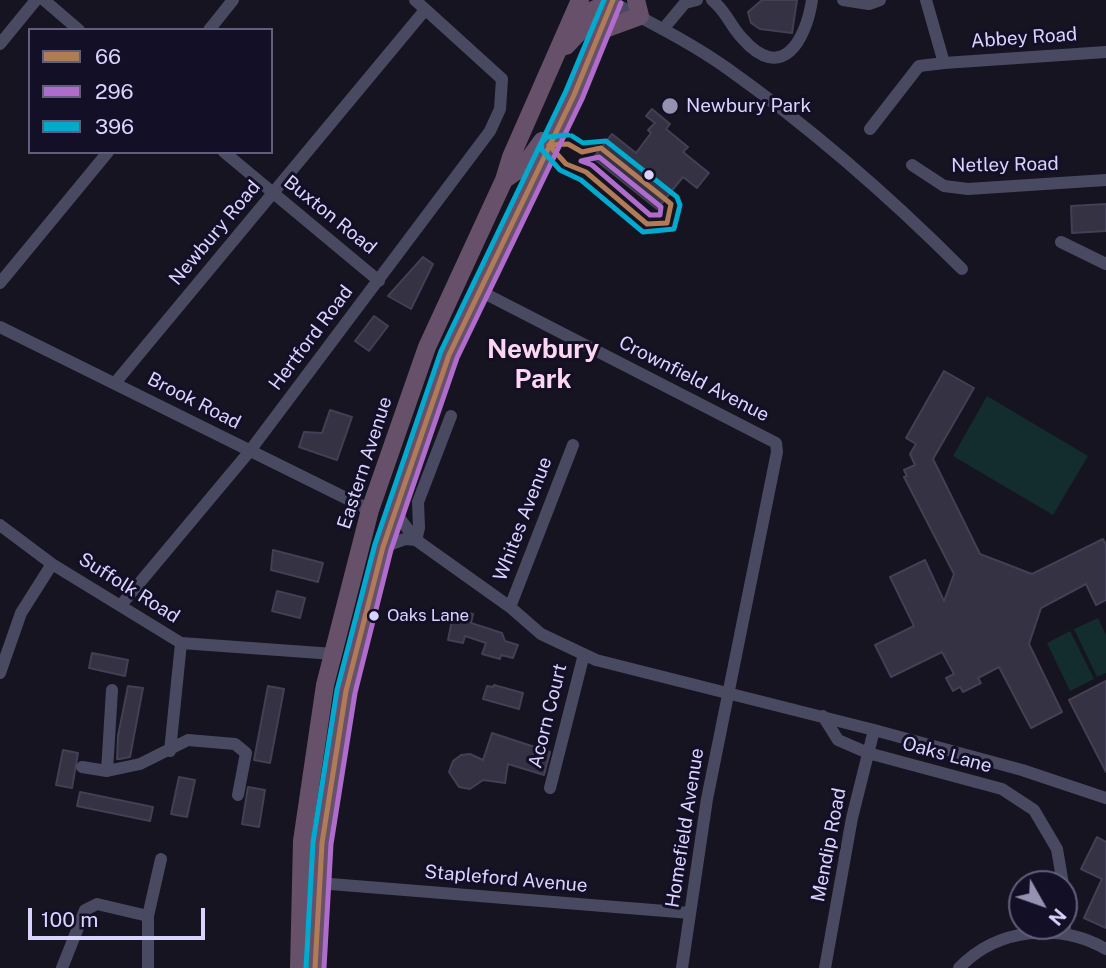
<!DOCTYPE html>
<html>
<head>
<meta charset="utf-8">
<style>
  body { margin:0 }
  #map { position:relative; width:1106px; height:968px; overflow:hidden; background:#161421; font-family:"Public Sans",sans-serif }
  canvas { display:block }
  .legend { position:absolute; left:28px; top:28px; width:245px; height:126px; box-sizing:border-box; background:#130f26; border:2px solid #625e7d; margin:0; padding:9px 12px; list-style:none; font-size:21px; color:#d9d4ff }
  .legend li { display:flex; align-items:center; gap:14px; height:35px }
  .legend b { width:35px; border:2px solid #625e7d }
  .north { position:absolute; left:1008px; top:870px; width:70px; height:70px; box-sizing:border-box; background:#130f26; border:2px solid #625e7d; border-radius:50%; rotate:130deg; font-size:19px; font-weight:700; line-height:28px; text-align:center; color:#d9d4ff }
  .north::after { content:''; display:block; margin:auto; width:24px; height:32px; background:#9591b1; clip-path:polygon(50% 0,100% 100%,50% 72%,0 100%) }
  .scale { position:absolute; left:28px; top:908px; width:177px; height:32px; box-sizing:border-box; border:4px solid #d9d4ff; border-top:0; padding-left:9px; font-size:21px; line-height:24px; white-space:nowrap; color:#d9d4ff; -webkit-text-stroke:5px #130f26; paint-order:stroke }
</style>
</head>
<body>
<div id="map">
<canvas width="1106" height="968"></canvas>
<ul class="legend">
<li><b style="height:9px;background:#b07c57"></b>66</li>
<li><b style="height:9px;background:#b06ccc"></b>296</li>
<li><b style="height:9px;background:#00a9ce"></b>396</li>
</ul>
<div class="north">N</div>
<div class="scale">100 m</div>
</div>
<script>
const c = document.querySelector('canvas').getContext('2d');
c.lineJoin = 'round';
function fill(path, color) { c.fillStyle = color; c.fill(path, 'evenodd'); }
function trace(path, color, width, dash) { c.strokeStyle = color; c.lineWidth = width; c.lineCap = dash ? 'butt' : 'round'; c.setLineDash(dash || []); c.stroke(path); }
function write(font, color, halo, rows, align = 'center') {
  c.font = font + ' "Public Sans",sans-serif'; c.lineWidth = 6; c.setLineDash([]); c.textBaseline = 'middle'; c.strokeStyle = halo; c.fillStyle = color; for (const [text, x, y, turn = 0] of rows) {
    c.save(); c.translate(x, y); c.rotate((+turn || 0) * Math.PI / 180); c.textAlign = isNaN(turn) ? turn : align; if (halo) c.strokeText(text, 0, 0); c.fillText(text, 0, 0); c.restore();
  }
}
fill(new Path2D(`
  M987 396 1088 456 1053 515 953 456Z
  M1098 618 1106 635V673L1097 677 1074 629Z
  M1070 631 1094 679 1070 691 1047 643Z`), '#132c2d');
const building = new Path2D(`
  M762 0H797L792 33 760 29 751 23 748 12Z
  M652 109 670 124 666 129 688 147 683 152 709 173 697 188 683 177 657 209 593 158 612 134 636 153 651 133 648 130 655 123 646 116Z
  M1106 204V231L1072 233 1071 206Z
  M423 257 433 264 411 309 388 296Z
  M374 316 388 326 369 351 355 341Z
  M944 371 974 388 933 459 980 554 1032 574 1103 539 1106 545V600L1096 605 1086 584 1041 608 1029 644 1062 712 1031 728 999 667 978 678 981 683 963 692 960 687 953 691 946 678 954 674 942 652 891 677 875 645 914 626 890 577 925 560 944 601 954 574 904 477 907 476 904 470 915 465 910 454 916 444 906 438Z
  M330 410 352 417 337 460 299 447 304 432 322 433Z
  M273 550 323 563 318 582 271 570Z
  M277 591 305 598 300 618 272 611Z
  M454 610 473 614 471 623 502 633 505 641 518 645 513 658 501 655 500 659 482 654 486 643 465 636 463 643 448 640Z
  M92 653 128 660 125 676 89 668Z
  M1106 681V772L1069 700Z
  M494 685 523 693 519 709 483 699 487 686 493 687Z
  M128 686 143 688 130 757 120 759H117L118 736Z
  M268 686 284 689 270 763 254 760Z
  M492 733 550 752 544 775 508 764 505 783 483 780 470 789 459 787 449 772 453 761 461 755 470 754 483 760Z
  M63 750 78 753 72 788 56 785Z
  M179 777 195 780 187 817 171 814Z
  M248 787 265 790 259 827 242 824Z
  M80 792 153 807 150 821 77 806Z
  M1097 837 1106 842V928L1084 918 1102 879 1081 869Z`);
fill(building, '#343243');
trace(building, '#433f54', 2);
trace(new Path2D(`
  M44 0 79 30
  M608 0C649 22 690 42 728 69 811 128 890 197 962 269
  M712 0C726 11 730 25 742 38 782 84 806 40 812 0
  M843 0 869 4 880 0
  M926 0 944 63 1106 52
  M664 28 685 3 697 0
  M209 30 233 0
  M0 44 36 0
  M870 129 919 66 944 63
  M224 152 379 281
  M912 165 944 186 968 189 1106 180
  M1061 242 1106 264
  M0 283 108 152
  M478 290 776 443 777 452 707 799 682 968
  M0 327 370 510
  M115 383 425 10
  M395 512 416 540 510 607 541 634 596 660 874 730 1022 770 1106 798
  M0 525 52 564 181 643 334 654
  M416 540 419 528 418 502 451 416
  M383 547 405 539 416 540
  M121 605 249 452 490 131 500 109 502 79 415 0
  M510 607 573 445
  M0 673 21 613 52 564
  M823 716 838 740 868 753 1002 789 1034 810 1057 849 1063 884
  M170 751 181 643
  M82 767 107 771 140 764 188 740 235 744 246 753 238 795
  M107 771 112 690
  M550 788 584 654
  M318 883 690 913
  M1064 888 1065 933
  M62 968 85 910 97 904 148 916
  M148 968V916L161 859
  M825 968 852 818 874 730
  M959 968C997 928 1059 922 1106 949`), '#4a4962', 12);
trace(new Path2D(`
  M602 30 640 16 636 0
  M566 46 585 26 593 10 612 2
  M504 180 524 166 542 141
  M299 968 302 841 325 685 370 510 427 347 504 180 511 157 580 0
  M315 968 322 843 346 691 383 547 449 355 574 95 613 0`), '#67516a', 18);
trace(new Path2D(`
  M568 144 582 152 601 148 665 199 671 204 667 223 647 224 586 172 566 164 549 145Z
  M315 968 322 843 346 691 383 547 449 355 574 95 613 0`), '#b07c57', 5);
trace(new Path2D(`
  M599 157 661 207 660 215H650L592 165 581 161Z
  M324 968 331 844 355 693 391 550 457 358 582 99 621 3`), '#b06ccc', 5);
trace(new Path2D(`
  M568 135 547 137 541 143 542 150 560 170 581 180 643 232 674 229 680 205 677 197 606 141 583 143 572 136
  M306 968 313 842 337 690 375 544 441 351 566 91 604 0`), '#00a9ce', 5);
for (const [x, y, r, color] of [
  [670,106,9,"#9591b1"],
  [649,175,6,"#d9d4ff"],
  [374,616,6,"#d9d4ff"]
]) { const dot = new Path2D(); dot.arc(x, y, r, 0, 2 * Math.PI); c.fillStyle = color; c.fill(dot); trace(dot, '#130f26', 2.5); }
write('17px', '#d9d4ff', '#130f26', [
  ["Oaks Lane",387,616]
], 'left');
write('19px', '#d9d4ff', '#130f26', [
  ["Abbey Road",1024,38,-4],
  ["Netley Road",1005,165,-1],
  ["Buxton Road",330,215,39],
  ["Newbury Road",215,233,-50],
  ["Hertford Road",311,338,-53],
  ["Crownfield Avenue",694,379,27],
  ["Brook Road",194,401,27],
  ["Eastern Avenue",365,463,-72],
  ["Whites Avenue",523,519,-69],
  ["Suffolk Road",129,588,32],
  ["Acorn Court",548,716,-76],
  ["Oaks Lane",947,755,15],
  ["Homefield Avenue",685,828,-81],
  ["Mendip Road",829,845,-79],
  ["Stapleford Avenue",506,879,5]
]);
write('19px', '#d9d4ff', '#130f26', [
  ["Newbury Park",686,106]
], 'left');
write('bold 26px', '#ffd6f0', '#130f26', [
  ["Newbury",543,350],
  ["Park",543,380]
]);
</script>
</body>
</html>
